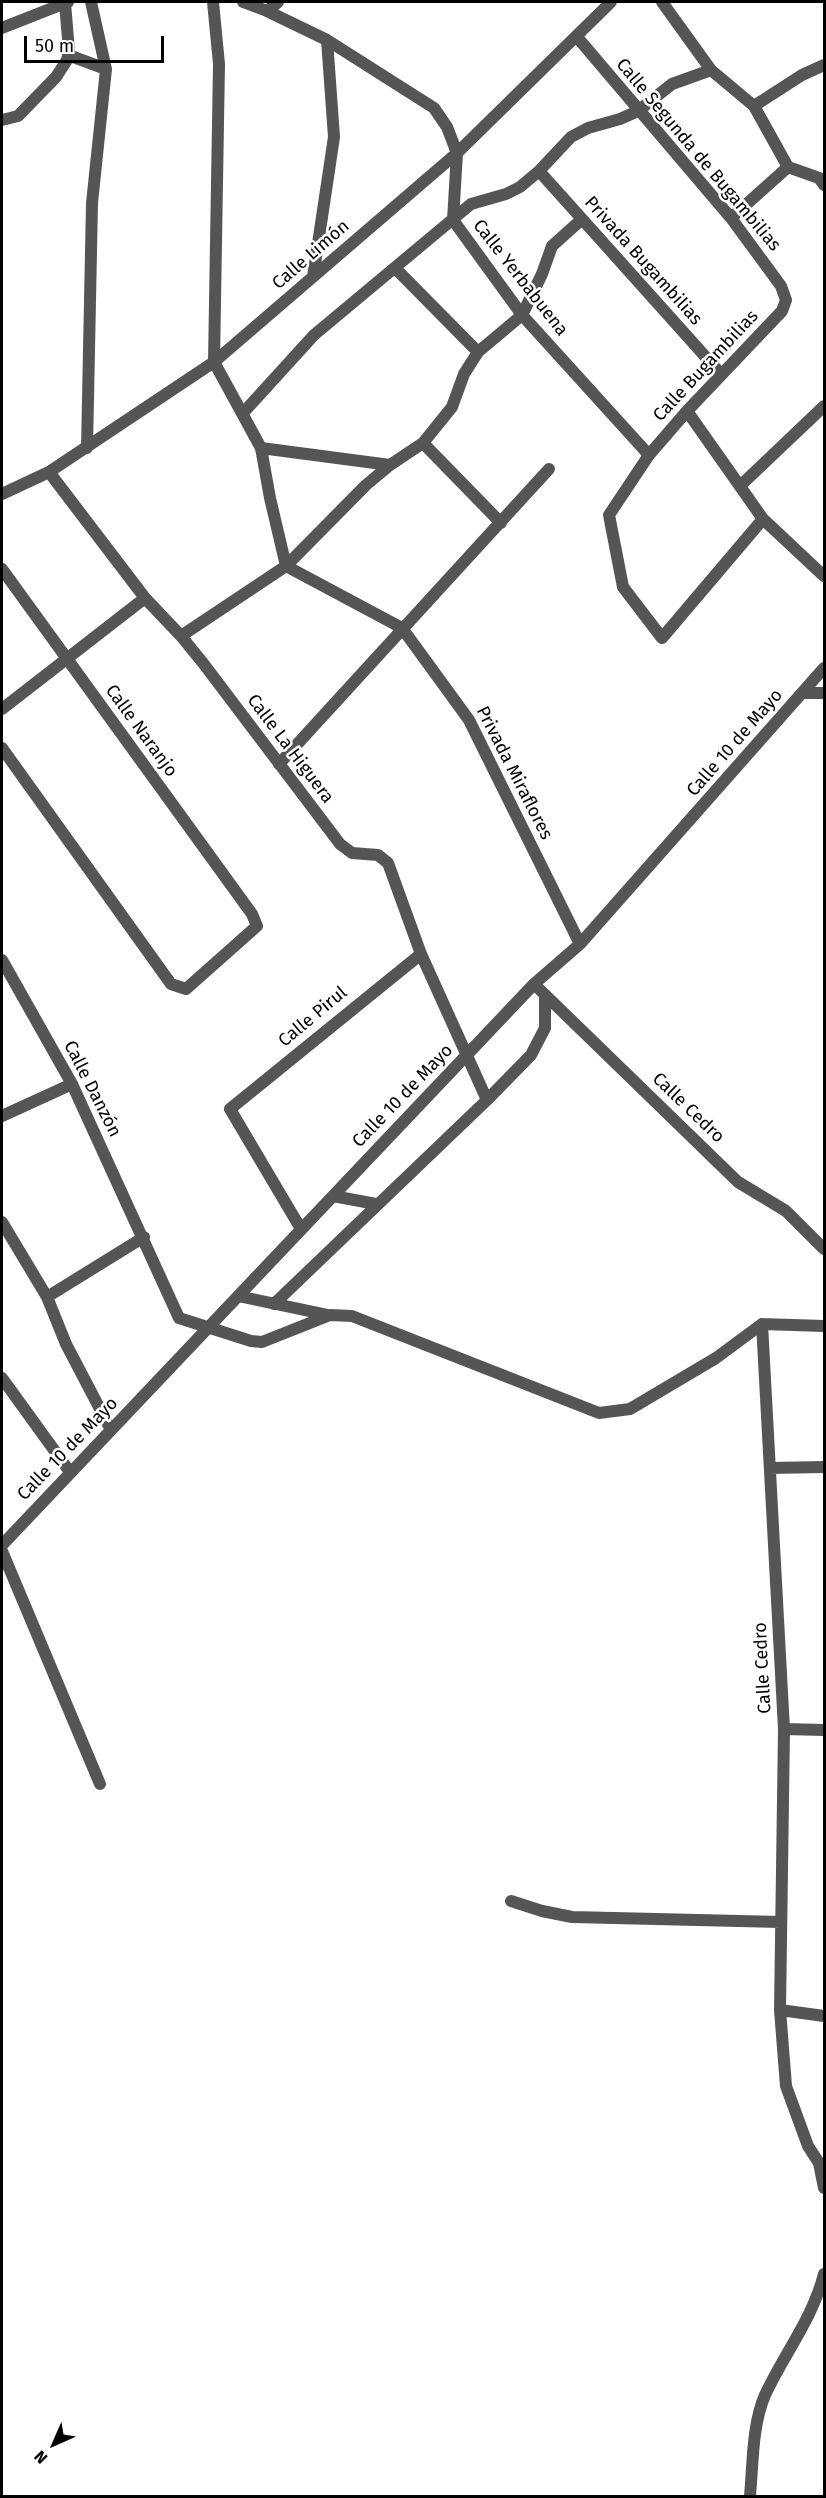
<!DOCTYPE html>
<html>
<head>
<meta charset="utf-8">
<style>
  body { margin:0 }
  #map { position:relative; width:826px; height:2498px; overflow:hidden; background:#fff; font-family:"Fira Sans",sans-serif }
  canvas { display:block }
  .frame { position:absolute; inset:0; border:3px solid #000; pointer-events:none }
  .north { position:absolute; left:24px; top:2414px; width:60px; height:60px; -webkit-text-stroke:4px #fff; paint-order:stroke; rotate:225deg; font-size:16px; font-weight:700; line-height:24px; text-align:center; color:#000 }
  .north::after { content:''; display:block; margin:auto; width:21px; height:27px; background:#000; clip-path:polygon(50% 0,100% 100%,50% 72%,0 100%) }
  .scale { position:absolute; left:24px; top:36px; width:140px; height:27px; box-sizing:border-box; border:3px solid #000; border-top:0; padding-left:8px; font-size:18px; line-height:21px; white-space:nowrap; color:#000; -webkit-text-stroke:4px #fff; paint-order:stroke }
</style>
</head>
<body>
<div id="map">
<canvas width="826" height="2498"></canvas>
<div class="frame"></div>
<div class="north">N</div>
<div class="scale">50 m</div>
</div>
<script>
const c = document.querySelector('canvas').getContext('2d');
c.lineJoin = 'round';
function trace(path, color, width, dash) { c.strokeStyle = color; c.lineWidth = width; c.lineCap = dash ? 'butt' : 'round'; c.setLineDash(dash || []); c.stroke(path); }
function write(font, color, halo, rows, align = 'center') {
  c.font = font + ' "Fira Sans",sans-serif'; c.lineWidth = 5; c.setLineDash([]); c.textBaseline = 'middle'; c.strokeStyle = halo; c.fillStyle = color; for (const [text, x, y, turn = 0] of rows) {
    c.save(); c.translate(x, y); c.rotate((+turn || 0) * Math.PI / 180); c.textAlign = isNaN(turn) ? turn : align; if (halo) c.strokeText(text, 0, 0); c.fillText(text, 0, 0); c.restore();
  }
}
trace(new Path2D(`
  M213 2 219 64 214 362 261 448 270 498 286 566 402 628 469 720 580 944
  M243 2 267 11 278 2
  M662 2 711 70 754 106 788 167 819 178 824 185
  M267 11 327 40 434 108 447 127 457 153 453 220 522 315 649 455
  M2 28 68 2
  M577 37 731 218 781 286 786 300 782 311 687 411 649 455 609 515 623 587 662 638 763 519
  M68 55 106 69
  M754 106 802 75 824 65
  M2 120 18 116 56 77 67 60 69 51 65 3
  M539 171 721 374
  M731 218 788 167
  M395 268 478 352
  M313 277 334 137 327 40
  M687 411 763 519 824 576
  M243 413 314 335 471 204 506 194 520 187 539 171 571 137 588 128 620 119 638 111 672 84 711 70
  M423 443 501 523
  M87 448 92 203 106 69 91 2
  M261 448 390 465
  M49 472 145 598 181 636 203 663 340 844 352 853 378 855 388 863 421 954 487 1100 274 1304
  M740 486 824 406
  M2 494 49 472 214 362 457 153 611 2
  M2 569 252 914 257 926 186 989 171 984 2 748
  M181 636 286 566 366 485 390 465 423 443 452 407 464 374 478 352 522 315 542 274 552 246 581 220
  M802 693H824
  M2 709 145 598
  M279 764 549 469
  M2 960 72 1084 179 1318 251 1341 262 1342 330 1315 352 1316 599 1413 630 1409 716 1358 762 1324
  M534 984 738 1182 786 1211 824 1249
  M487 1100 531 1055 545 1028V995
  M2 1116 72 1084
  M333 1196 376 1204
  M2 1222 47 1297 66 1344 111 1430
  M301 1229 230 1109 421 954
  M238 1296 328 1315
  M47 1297 144 1237
  M762 1324 784 1729 780 2010 786 2086 808 2146 819 2163 824 2188
  M762 1324 824 1326
  M2 1378 70 1472
  M770 1468 824 1467
  M2 1545 534 984 580 944 824 668
  M2 1551 100 1784
  M784 1729 824 1730
  M511 1901 542 1911 572 1917 781 1922
  M780 2010 824 2016
  M750 2496C753 2464 752 2425 765 2395 784 2354 813 2318 824 2274`), '#555', 12);
write('18px', '#000', '#fff', [
  ["Calle Segunda de Bugambilias",698,155,50],
  ["Calle Limón",311,255,-41],
  ["Privada Bugambilias",643,261,48],
  ["Calle Yerbabuena",520,278,52],
  ["Calle Bugambilias",706,366,-47],
  ["Calle Naranjo",141,731,54],
  ["Calle 10 de Mayo",735,743,-49],
  ["Calle La Higuera",290,749,53],
  ["Privada Miraflores",514,773,63],
  ["Calle Pirul",313,1017,-40],
  ["Calle Danzón",92,1089,63],
  ["Calle 10 de Mayo",403,1096,-46],
  ["Calle Cedro",688,1108,44],
  ["Calle 10 de Mayo",68,1449,-46],
  ["Calle Cedro",763,1668,-93]
]);
</script>
</body>
</html>
